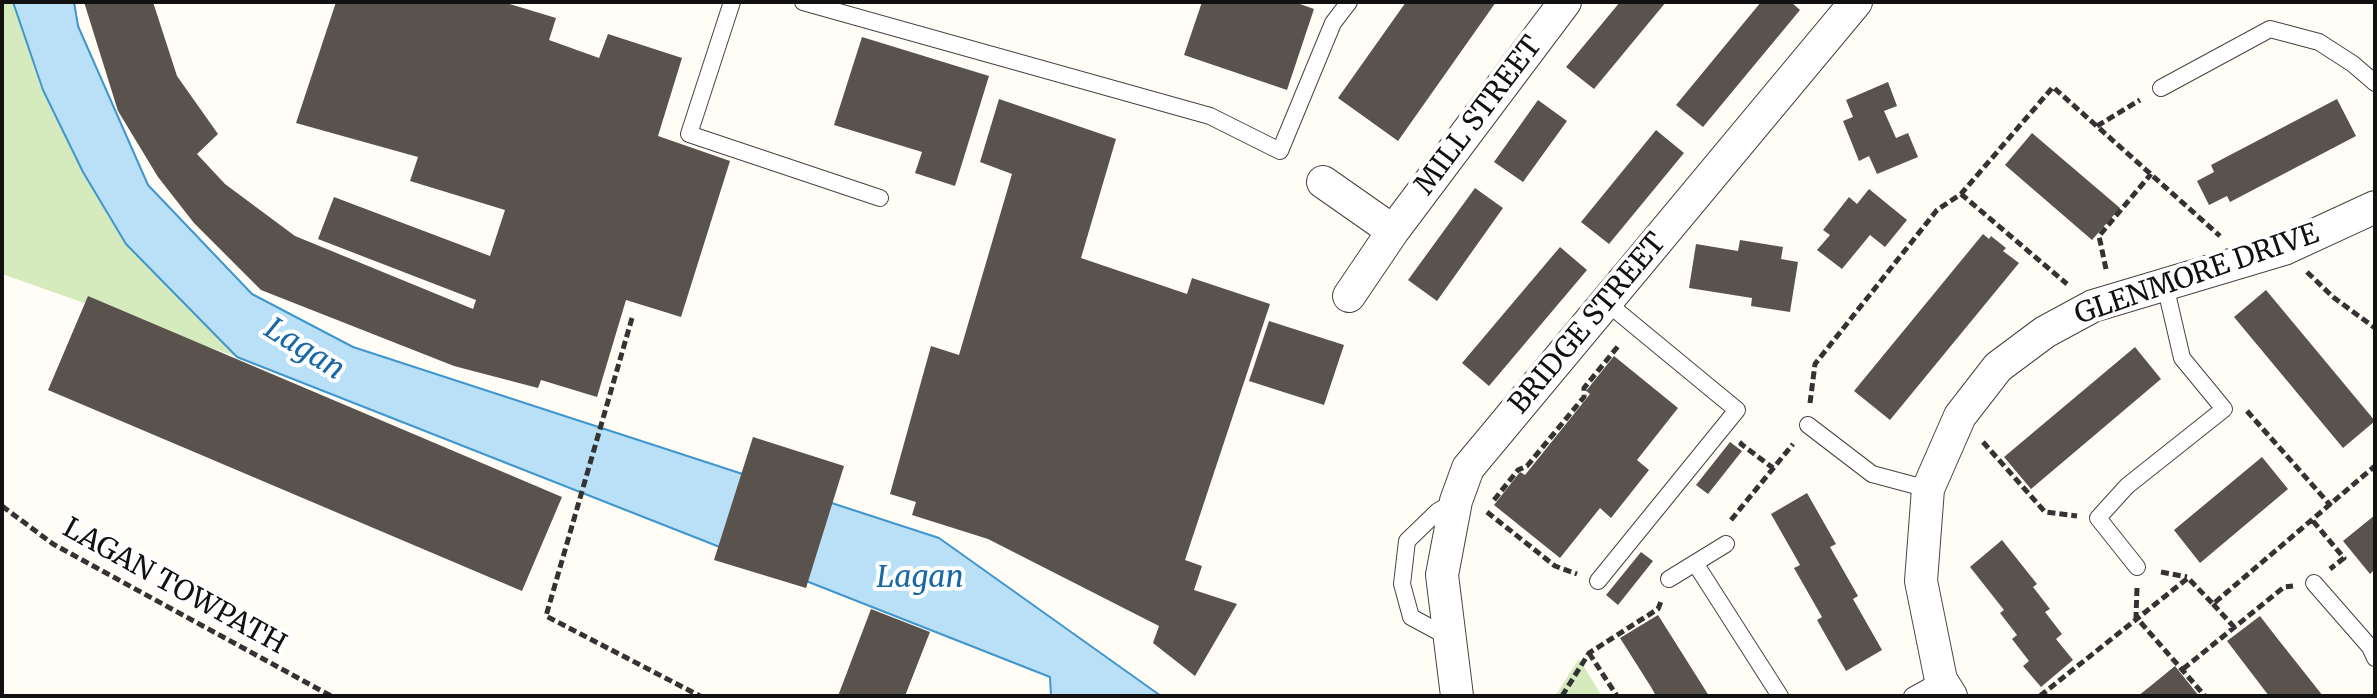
<!DOCTYPE html>
<html>
<head>
<meta charset="utf-8">
<style>
  body { margin:0 }
  #map { position:relative; width:2377px; height:698px; overflow:hidden; background:#fffdf5; font-family:Merriweather,serif }
  canvas { display:block }
  .frame { position:absolute; inset:0; border:4px solid #111; pointer-events:none }
</style>
</head>
<body>
<div id="map">
<canvas width="2377" height="698"></canvas>
<div class="frame"></div>
</div>
<script>
const c = document.querySelector('canvas').getContext('2d');
c.lineJoin = 'round';
function fill(path, color) { c.fillStyle = color; c.fill(path, 'evenodd'); }
function trace(path, color, width, dash) { c.strokeStyle = color; c.lineWidth = width; c.lineCap = dash ? 'butt' : 'round'; c.setLineDash(dash || []); c.stroke(path); }
function write(font, color, halo, rows, align = 'center') {
  c.font = font + ' Merriweather,serif'; c.lineWidth = 8; c.setLineDash([]); c.textBaseline = 'middle'; c.strokeStyle = halo; c.fillStyle = color; for (const [text, x, y, turn = 0] of rows) {
    c.save(); c.translate(x, y); c.rotate((+turn || 0) * Math.PI / 180); c.textAlign = isNaN(turn) ? turn : align; if (halo) c.strokeText(text, 0, 0); c.fillText(text, 0, 0); c.restore();
  }
}
fill(new Path2D(`
  M2 2H13L43 90 83 172 126 244 237 357 2 274Z
  M1579 659 1602 696H1555Z`), '#d5ebbd');
const water = new Path2D(`
  M13 2H74L78 26 148 185 252 294 353 347 939 538 1161 696H1051L1050 677 237 357 126 244 83 172 43 90Z`);
fill(water, '#b9e0f7');
trace(water, '#3f96cf', 2);
fill(new Path2D(`
  M84 2H153L177 76 218 134 197 154 225 184 295 236 473 309 476 300 318 239 334 197 490 256 505 210 410 181 418 157 296 123 336 2H503L556 18 549 40 599 58 608 34 682 58 658 136 730 161 681 317 626 300 597 397 541 380 538 388 454 366 261 290 194 223 158 177 118 111Z
  M1202 2H1300V4L1314 9 1287 90 1184 55Z
  M1406 2H1496L1398 141 1338 98Z
  M1620 2H1666L1594 89 1566 67Z
  M1761 2H1791L1800 10 1703 127 1676 105Z
  M862 37 989 76 955 186 915 173 922 152 834 125Z
  M1888 82 1897 106 1884 111 1896 138 1908 133 1918 157 1877 174 1869 156 1859 161 1843 121 1853 117 1846 100Z
  M999 99 1116 139 1081 258 1187 294 1192 278 1270 304 1185 560 1202 566 1194 590 1237 604 1195 676 1153 643 1159 626 988 539 912 515 916 502 890 494 931 346 959 355 1012 174 980 162Z
  M2337 99 2356 136 2230 202 2227 196 2209 205 2197 181 2214 172 2211 165Z
  M1538 100 1567 121 1523 182 1494 162Z
  M1656 130 1684 153 1609 244 1581 222Z
  M2032 133 2120 208 2092 240 2005 165Z
  M1475 188 1503 208 1437 301 1408 280Z
  M1869 189 1907 220 1885 247 1870 235 1842 269 1817 250 1830 235 1823 230 1849 197 1857 204Z
  M1983 234 1989 239 1991 236 2006 248 2003 251 2019 263 1890 420 1854 391Z
  M1740 240 1783 247 1781 259 1798 262 1790 312 1751 306 1752 298 1689 288 1696 244 1738 251Z
  M1560 247 1587 270 1489 386 1462 363Z
  M2266 290 2375 421 2343 448 2234 317Z
  M88 296 562 497 522 591 48 390Z
  M1269 321 1344 345 1324 405 1249 381Z
  M2135 347 2161 379 2031 489 2004 457Z
  M1614 356 1678 408 1637 460 1649 470 1611 518 1600 508 1560 558 1494 505 1520 472 1525 475 1590 394 1586 391Z
  M753 437 844 466 806 588 714 560Z
  M1730 442 1742 451 1708 494 1696 485Z
  M2262 457 2288 489 2200 563 2174 530Z
  M1807 493 1836 544 1830 547 1858 596 1853 599 1882 650 1846 671 1817 620 1822 617 1794 568 1800 565 1771 514Z
  M2375 515V569L2370 574 2343 541Z
  M2002 540 2037 584 2033 587 2050 609 2045 612 2062 634 2056 639 2073 660 2041 687 2023 666 2029 661 2012 639 2017 635 2000 613 2004 610 1970 567Z
  M1641 552 1653 561 1618 605 1606 595Z
  M871 609 930 632 905 696H838Z
  M1658 615 1704 688 1709 696H1656L1651 687 1620 638Z
  M2260 616 2277 638 2323 696H2269L2227 641Z
  M2175 666 2199 696H2138L2153 684Z`), '#5a524d');
const lane = new Path2D(`
  M732 2 689 134 880 198
  M803 2 1210 116 1280 151 1333 23 1349 2
  M2161 88 2270 29 2319 42 2353 64 2375 83
  M1808 425 1872 474 1928 489
  M1695 563 1780 696
  M2137 567 2098 518 2127 486 2224 409 2182 358 2165 285
  M1669 579 1726 544
  M1598 581 1737 410 1606 302
  M2314 583 2370 647 2375 658
  M1450 638 1411 617 1402 584 1407 541 1438 511 1454 502
  M1912 696 1941 680`);
const street = new Path2D(`
  M1323 182 1393 231
  M1349 296 1393 231 1565 2
  M1457 696 1442 575 1456 501 1468 468 1856 2
  M1951 696 1941 680 1921 581 1928 489 1960 416 1998 367 2045 332 2093 306 2284 249 2375 207`);
trace(lane, '#444', 18);
trace(street, '#444', 34);
trace(new Path2D(`
  M2097 126 2140 100
  M1961 194 2067 284
  M2106 269 2099 236 2151 174
  M2307 272 2333 297 2375 328
  M632 318 546 616 700 696
  M1810 403 1815 364 1937 210 1961 194 2053 87 2220 236
  M2247 411 2331 506
  M1743 442 1741 444 1773 468
  M1983 442 2045 512 2077 516
  M1494 500 1518 470 1527 466 1584 397V388L1619 345
  M2 506 53 544 331 696
  M1487 512 1555 566 1577 574
  M1731 520 1793 444
  M2313 521 2344 558 2330 569
  M2161 572 2187 577
  M2137 588 2136 617 2205 696
  M2213 604 2235 628
  M1589 653 1617 696
  M2183 669 2284 587 2293 586
  M1562 696 1589 653 1658 609 1662 599
  M2040 696 2188 578 2213 604 2375 466`), '#333', 5, [8, 4]);
trace(lane, '#fff', 16);
trace(street, '#fff', 32);
write('28px', '#111', '#fff', [
  ["MILL STREET",1479,116,-53],
  ["GLENMORE DRIVE",2197,275,-19],
  ["BRIDGE STREET",1588,324,-50],
  ["LAGAN TOWPATH",174,587,29]
]);
write('italic 30px', '#1768a6', '#fff', [
  ["Lagan",304,350,32],
  ["Lagan",920,579]
]);
</script>
</body>
</html>
